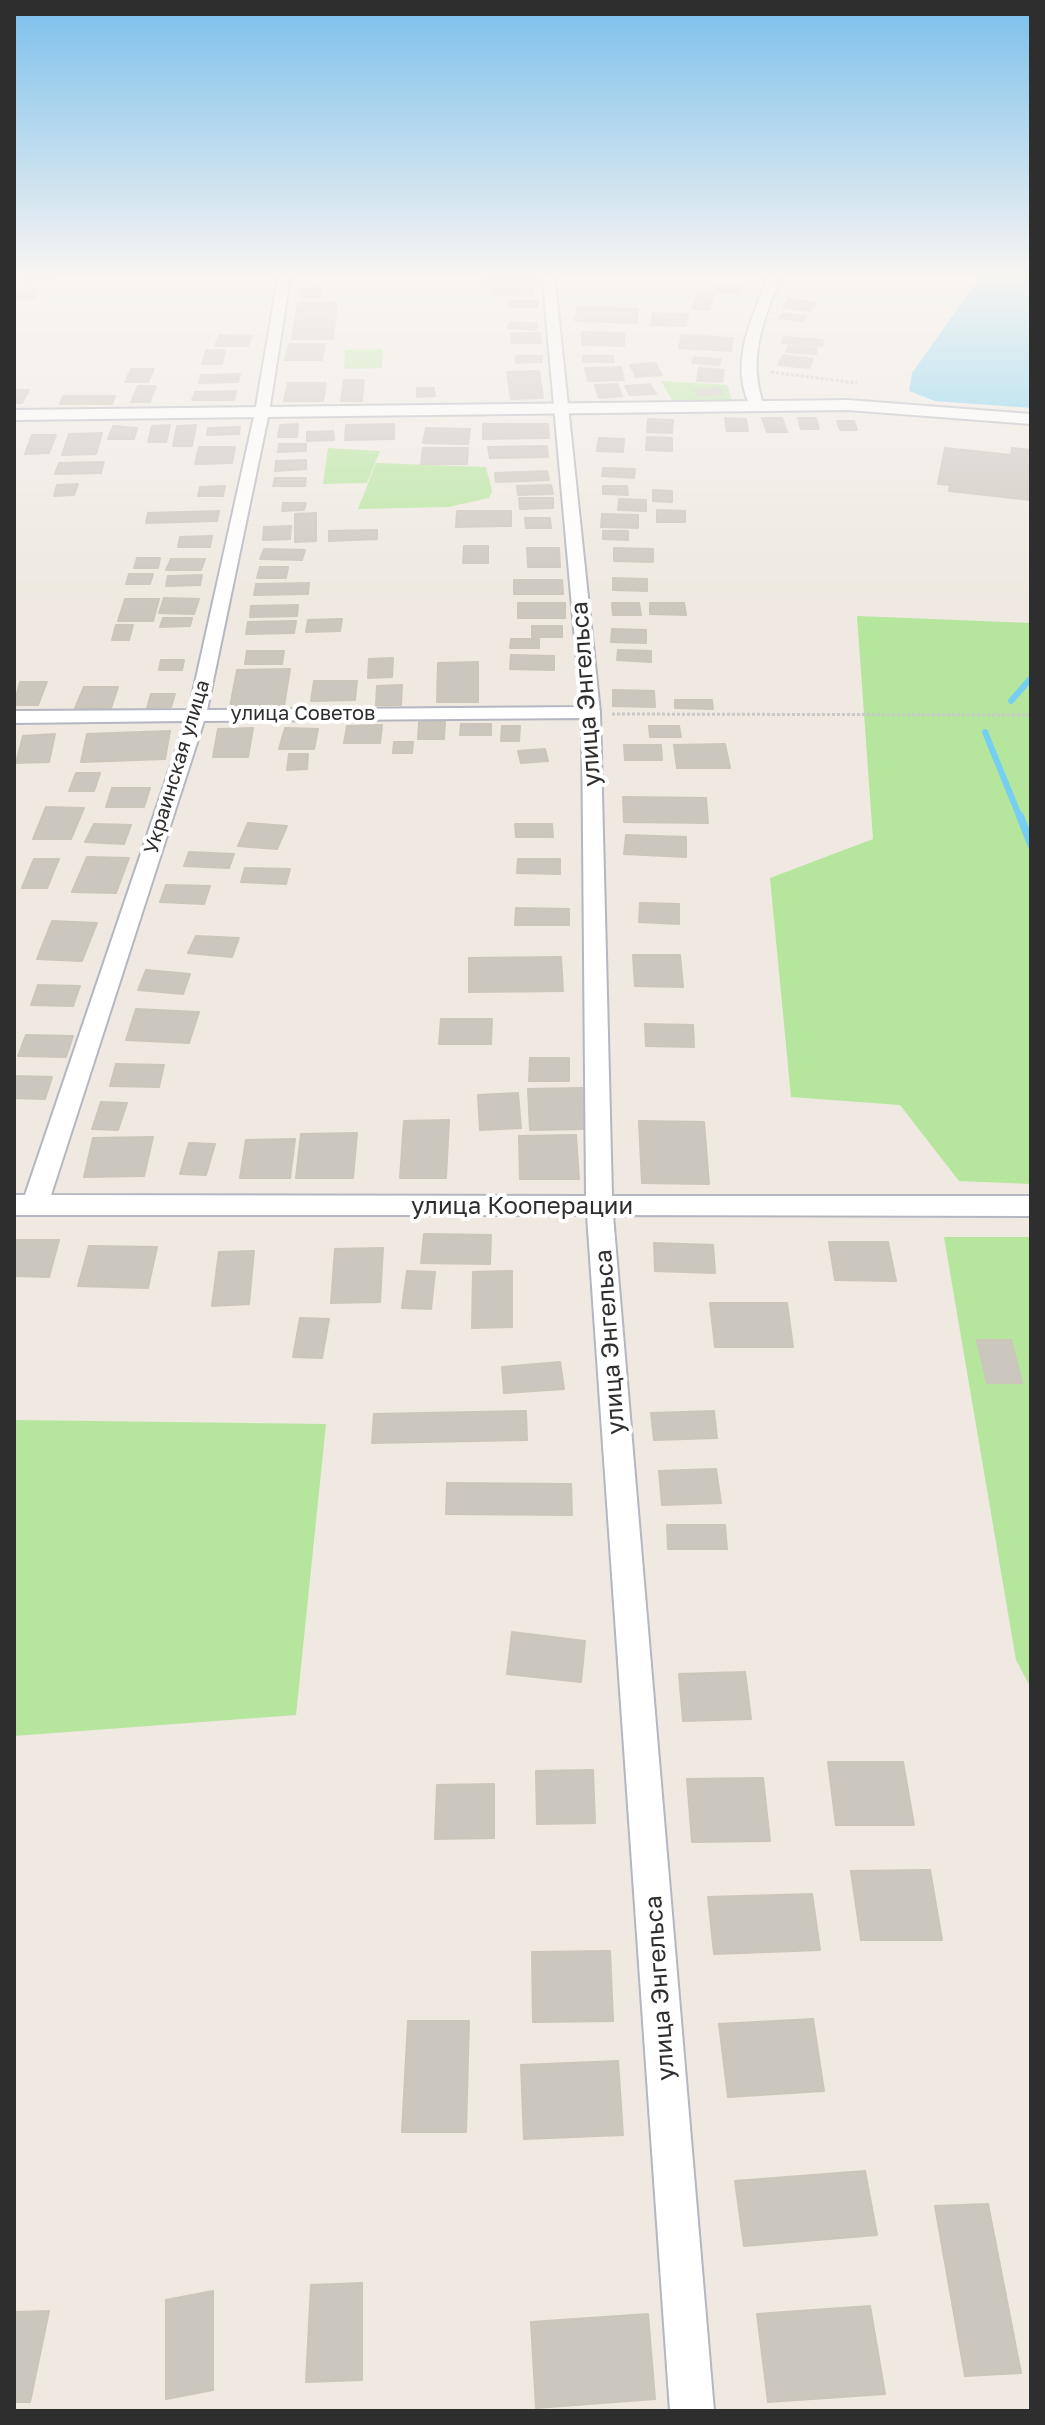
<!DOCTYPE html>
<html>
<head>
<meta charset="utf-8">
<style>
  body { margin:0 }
  #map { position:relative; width:1045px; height:2425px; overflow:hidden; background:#efe9e1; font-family:"Golos Text",sans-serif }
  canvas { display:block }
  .frame { position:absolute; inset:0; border:16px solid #2e2e2e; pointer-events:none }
</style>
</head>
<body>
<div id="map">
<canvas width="1045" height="2425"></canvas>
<div class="frame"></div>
</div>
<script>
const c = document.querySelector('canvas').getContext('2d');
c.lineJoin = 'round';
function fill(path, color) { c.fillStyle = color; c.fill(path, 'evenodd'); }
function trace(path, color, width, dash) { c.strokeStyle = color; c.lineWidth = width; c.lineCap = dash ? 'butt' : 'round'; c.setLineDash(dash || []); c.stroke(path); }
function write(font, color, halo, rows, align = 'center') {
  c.font = font + ' "Golos Text",sans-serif'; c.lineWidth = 8; c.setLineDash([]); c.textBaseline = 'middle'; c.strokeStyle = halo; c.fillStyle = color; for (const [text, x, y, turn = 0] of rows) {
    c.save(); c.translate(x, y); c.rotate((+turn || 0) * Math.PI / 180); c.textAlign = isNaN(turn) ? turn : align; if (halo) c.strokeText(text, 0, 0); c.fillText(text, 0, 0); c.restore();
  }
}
fill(new Path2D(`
  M383 349 382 368 344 369 345 350Z
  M661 381 727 385 732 401 672 400Z
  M328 448 380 451 367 483 323 484Z
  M376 463 486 467 492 491 489 498 448 507 358 509Z
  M857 616 1031 623V1184L959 1181 900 1105 791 1097 770 878 873 839Z
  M944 1237H1031V1688L1016 1660Z
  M14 1420 326 1424 296 1715 14 1736Z`), '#b6e59e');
fill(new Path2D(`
  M984 272H1031V408L935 401 909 391 912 373Z`), '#75cff0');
trace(new Path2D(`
  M1011 701 1031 678
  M985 732 1020 818`), '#75cff0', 6);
trace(new Path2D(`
  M1020 816 1031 844`), '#75cff0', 8);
const building = new Path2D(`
  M56 273 54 281 22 282 25 274Z
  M532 277 534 282 486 285 483 279Z
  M715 287 741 288 740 293 714 292Z
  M321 288 320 297H300L301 289Z
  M533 288 534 294 494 295 493 289Z
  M36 289 34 298 14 299 16 290Z
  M697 293 714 294 709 310 692 309Z
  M789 299 816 303 810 311 783 307Z
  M509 301H538L537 307H509Z
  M298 303H337L333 339H292Z
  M578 307 638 309 636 323 575 321Z
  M653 313 688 314 686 326 651 325Z
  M783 313 807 316 803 321 779 318Z
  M510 322 537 323 536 330 508 328Z
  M582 332 624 333V346L582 345Z
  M511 333H540L541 343H512Z
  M219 335 252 336 248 346H215Z
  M682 335 733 338 731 351 679 348Z
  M784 337 823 340 822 346 782 343Z
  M289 344H325L322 360H285Z
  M788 346 817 348 816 354 786 352Z
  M206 350H225L222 364H202Z
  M783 355 813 359 809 368 778 365Z
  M516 356H542V362L516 363Z
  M583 356H613L614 362H583Z
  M694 357 721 359 719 365 692 363Z
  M655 363 662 375 636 377 630 365Z
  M621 367 624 380 588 381 585 368Z
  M699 368 724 370 722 382 697 381Z
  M131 369H154L148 382H125Z
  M539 371 543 398 511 399 507 372Z
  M240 374 238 382 199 383 201 375Z
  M344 380H364L362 401H341Z
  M288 383H326L323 401H284Z
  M617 384 622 396 599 398 595 385Z
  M650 384 656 394 630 395 625 386Z
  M138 386H156L150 402H131Z
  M417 388H434L435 396 417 397Z
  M720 388 723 394 699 396 695 390Z
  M14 390H29L22 403H14Z
  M236 391 234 400H192L195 392Z
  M63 396H115L112 404H60Z
  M725 418 746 419 748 431H727Z
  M762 418H782L787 432H767Z
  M798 418H816L819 429H801Z
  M648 419 673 420 672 433 647 432Z
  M837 421H854L857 430H840Z
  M298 424 297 437H278L280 425Z
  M394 424V439L345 440 346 425Z
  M483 424H548L549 438 483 439Z
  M170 425 166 442H148L152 426Z
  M196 425 192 446H173L177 426Z
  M113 426 137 428 134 439H108Z
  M240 427 239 434 207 435 208 428Z
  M426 428 470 429 468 444 423 443Z
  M333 431 334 440 307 441V432Z
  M102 433 96 454 62 455 69 434Z
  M32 435H56L49 453 25 454Z
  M647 437 672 438V451L646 450Z
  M599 438 624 439 623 452 597 451Z
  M279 444H306V451L278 452Z
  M547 446 548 457 490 458 488 447Z
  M199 447H235L232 463 195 464Z
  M423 448H468L467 464H421Z
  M945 448 1011 455 1012 448 1031 450V500L949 491 950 485 938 484Z
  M306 460V469L275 471 276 461Z
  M104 462 101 473 55 474 59 463Z
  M603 468 635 469 634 478 602 476Z
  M547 471 549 480 496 482 495 473Z
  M275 478H306L305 486H273Z
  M78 484 74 495 54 496 57 485Z
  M551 485 553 494 518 495 517 486Z
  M225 486 223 496H198L200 487Z
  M603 486H627L628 495 603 494Z
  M653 490 672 491V502L653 501Z
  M519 498H553V508L520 509Z
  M619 499 646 500V511L618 510Z
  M283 503H306L304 510 282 511Z
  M657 510 685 511V522H657Z
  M219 511 217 521 146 523 148 513Z
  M457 511H511V526L456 527Z
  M316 513V541L295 542V514Z
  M602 514 638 515V528L601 527Z
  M525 518H550L551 528H526Z
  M291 526 290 539 263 540 264 527Z
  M377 530V539L329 541V531Z
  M603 531H628V540L603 539Z
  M212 536 210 547H178L180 537Z
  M464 546H488V563H463Z
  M527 548H559L560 567H528Z
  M614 548 653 549V562L614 561Z
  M264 549 305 550 302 560 260 559Z
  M137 558H160L158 568H134Z
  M171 559H205L201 570H166Z
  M260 567H288L286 578H257Z
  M129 574H153L150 584H126Z
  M202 575 200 585 166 586 168 576Z
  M613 578 647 579V591L613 590Z
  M514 580H562L563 594H514Z
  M309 583 308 594 254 595 256 584Z
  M164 598 199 599 194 614 159 613Z
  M125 599H159L153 621H118Z
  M518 603H565V618H518Z
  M612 603H639L641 615H613Z
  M650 603H684L686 615 650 614Z
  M298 605 297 616 250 617 251 606Z
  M163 618H192L190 626 160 627Z
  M342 619 340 631 306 632 308 620Z
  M296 621 294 633 246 634 248 622Z
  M116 625H133L129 640H112Z
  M532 626H562V637H532Z
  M612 629 646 630V643L611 642Z
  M511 639H539V648H510Z
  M618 650 651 651V662L617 660Z
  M247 651H284L282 664H245Z
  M511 655 554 656V670L510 669Z
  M393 658 392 677 368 678 369 659Z
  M161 660H184L182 670H159Z
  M478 662V702H437L438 663Z
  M290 669 284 706 230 707 237 670Z
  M314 681H357L355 700 311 701Z
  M20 682H47L38 705H14Z
  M402 685 401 705H376L377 686Z
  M84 687H118L111 708H75Z
  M613 690 654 691 655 707 613 706Z
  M151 694H175L171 707 147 708Z
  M675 700H712L713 709 675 708Z
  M419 722H445L444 739H418Z
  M461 724H491V735H460Z
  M382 725 380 743H344L347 726Z
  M502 726H520L519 741H501Z
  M649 726H679L681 737H650Z
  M253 728 248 757H213L218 729Z
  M285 728 318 729 314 749H279Z
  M170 731 165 759 81 762 87 734Z
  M55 734 49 762 16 763 23 736Z
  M394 742H413L412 753H393Z
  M725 744 730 768H677L674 745Z
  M624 745H661L662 760H625Z
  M545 749 548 761 521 763 518 751Z
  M289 754H308L307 769 287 770Z
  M76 773H100L94 791H69Z
  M112 788H150L144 807H106Z
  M623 797 706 798 708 823 624 822Z
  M46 807 84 808 71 839H33Z
  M248 823 287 826 277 849 238 846Z
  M94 824 131 825 124 844 85 842Z
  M515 824H552L553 837H516Z
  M626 835 686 837V857L624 854Z
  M189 852 234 854 229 868 184 866Z
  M87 857 129 858 116 893 72 892Z
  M34 859H59L47 888H22Z
  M518 859H560V874L517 873Z
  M245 868 290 869 286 884 241 882Z
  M166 885 210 886 204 904 160 902Z
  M640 903 679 904V924L639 922Z
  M516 908 569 909V925H515Z
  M52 921 97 923 82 961 37 959Z
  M196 936 239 938 232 957 188 953Z
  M633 955H680L683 987 635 986Z
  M561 957 563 991 469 992V958Z
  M146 970 190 974 183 994 138 990Z
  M38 985 80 986 73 1006 31 1005Z
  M136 1009 199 1012 189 1043 126 1040Z
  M441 1019H492L491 1044H439Z
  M645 1024 693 1025 694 1047 646 1046Z
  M26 1035 73 1036 66 1057 18 1056Z
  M530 1058H569V1081H529Z
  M116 1064 164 1065 159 1087 110 1086Z
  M14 1076 52 1077 45 1099 14 1098Z
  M584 1088 587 1129 530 1130 528 1089Z
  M518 1093 521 1128 480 1130 478 1095Z
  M101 1102 127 1103 118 1130 92 1129Z
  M449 1120 446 1178H400L404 1121Z
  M639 1121 704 1122 709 1184 642 1183Z
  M357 1133 353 1178H296L301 1134Z
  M576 1135 579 1179H520L519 1136Z
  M153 1137 144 1176 84 1177 93 1138Z
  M295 1139 290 1178H240L246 1140Z
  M189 1143 215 1144 206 1175 180 1174Z
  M424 1234 491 1235 490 1264 421 1263Z
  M14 1240H59L49 1277 14 1276Z
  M829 1242H888L896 1281 835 1280Z
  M654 1243 713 1245 715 1273 655 1271Z
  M89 1246 157 1247 148 1288 78 1286Z
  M383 1248 380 1302 331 1303 335 1249Z
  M254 1251 249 1304 212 1306 219 1252Z
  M407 1271 435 1272 431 1309 402 1308Z
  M512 1271V1327L472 1328 473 1272Z
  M710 1303H787L793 1347H715Z
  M300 1318 329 1319 322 1358 293 1357Z
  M977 1340H1011L1022 1383H987Z
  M560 1362 564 1389 504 1393 502 1367Z
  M526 1411 527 1440 372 1443 374 1414Z
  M714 1411 717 1438 654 1440 651 1413Z
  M716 1469 721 1503 662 1505 659 1471Z
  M447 1483 571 1484 572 1515 446 1514Z
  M667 1525H725L727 1549H668Z
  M512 1632 585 1641 581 1682 507 1674Z
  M745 1672 751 1719 683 1721 679 1674Z
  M828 1762H903L914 1825H836Z
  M593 1770 595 1823 537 1824 536 1771Z
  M763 1778 770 1841 692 1842 687 1779Z
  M494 1784V1838L435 1839 437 1785Z
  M930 1870 942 1940H861L851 1871Z
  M812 1894 820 1950 714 1954 708 1897Z
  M610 1951 613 2021 533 2022 532 1952Z
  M813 2019 824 2091 728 2097 719 2024Z
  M408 2021H469L466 2132H402Z
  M618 2061 623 2135 524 2139 521 2065Z
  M865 2171 877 2235 744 2246 735 2181Z
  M988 2204 1021 2373 965 2376 935 2206Z
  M362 2283V2380L306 2382 311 2285Z
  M213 2291V2390L166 2399V2300Z
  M870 2306 885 2394 768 2402 757 2314Z
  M49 2311 30 2402H14V2312Z
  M648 2314 655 2399 536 2408 531 2322Z`);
fill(building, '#cbc7bf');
trace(building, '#cbc5ba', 2);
const minor = new Path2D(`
  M279 272H291L269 412 207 710 581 707 542 272H554L600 712 612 1196H1031V1216L613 1215 714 2411H670L587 1215H14V1195H25L186 721 14 723V711L189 710 255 412ZM582 718 586 1196 51 1195 204 721Z
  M771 272H783C764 317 746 358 764 406L757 410C749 407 749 404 746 396 732 354 755 310 771 272Z`);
const tertiary = new Path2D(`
  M848 400 1031 414V424L848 410 14 420V410Z`);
trace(minor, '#b4b7c1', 4);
trace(tertiary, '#b4b7c1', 4);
trace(new Path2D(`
  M771 372 857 383
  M612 714 1031 715`), '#c9c9c9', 3, [3, 2]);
fill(minor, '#fff');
fill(tertiary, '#fff');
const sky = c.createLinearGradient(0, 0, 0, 611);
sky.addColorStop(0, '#7abfeb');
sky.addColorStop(0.45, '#f8f5f2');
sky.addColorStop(1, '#f8f5f200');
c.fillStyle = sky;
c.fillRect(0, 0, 1045, 611);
write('20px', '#2e2e2e', '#fff', [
  ["улица Советов",303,714],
  ["Украинская улица",177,767,-73]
]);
write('24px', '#2e2e2e', '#fff', [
  ["улица Энгельса",586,694,-94],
  ["улица Кооперации",522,1206],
  ["улица Энгельса",610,1342,-94],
  ["улица Энгельса",660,1988,-94]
]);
</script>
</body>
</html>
